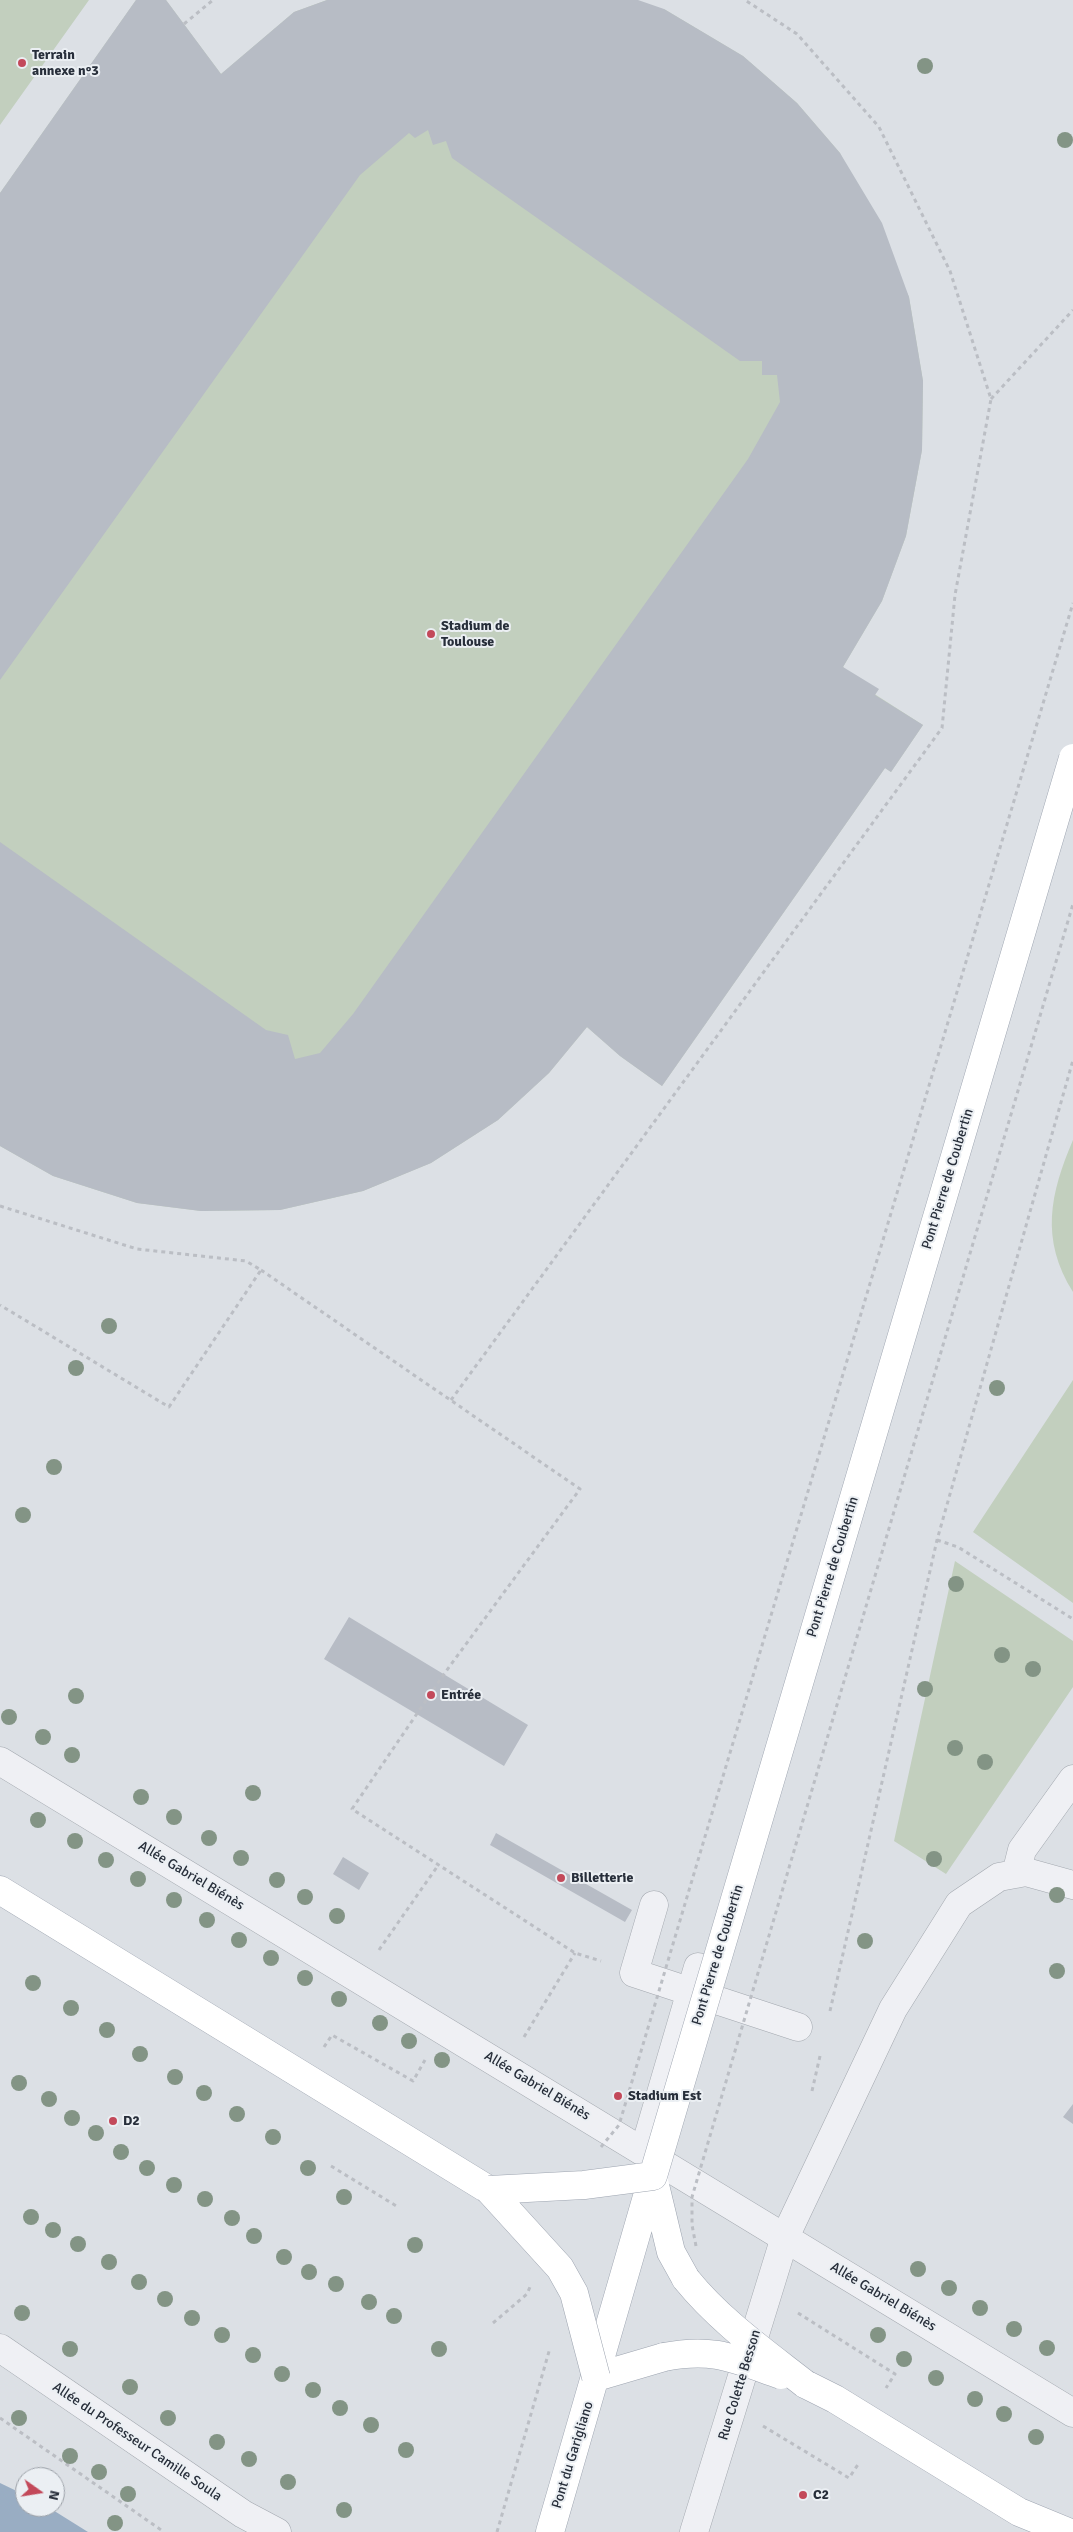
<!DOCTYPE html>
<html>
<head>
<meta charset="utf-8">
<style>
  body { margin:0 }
  #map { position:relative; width:1073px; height:2532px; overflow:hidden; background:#dce0e5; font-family:Signika,sans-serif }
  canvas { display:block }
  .north { position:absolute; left:15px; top:2467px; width:50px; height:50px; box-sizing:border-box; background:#ebeff3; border:1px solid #9da2a9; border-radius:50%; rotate:103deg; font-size:14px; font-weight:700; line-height:20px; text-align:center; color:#272e3a }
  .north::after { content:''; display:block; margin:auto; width:18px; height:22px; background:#c3495a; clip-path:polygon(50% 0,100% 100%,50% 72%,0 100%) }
</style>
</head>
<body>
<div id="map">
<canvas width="1073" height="2532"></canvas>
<div class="north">N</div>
</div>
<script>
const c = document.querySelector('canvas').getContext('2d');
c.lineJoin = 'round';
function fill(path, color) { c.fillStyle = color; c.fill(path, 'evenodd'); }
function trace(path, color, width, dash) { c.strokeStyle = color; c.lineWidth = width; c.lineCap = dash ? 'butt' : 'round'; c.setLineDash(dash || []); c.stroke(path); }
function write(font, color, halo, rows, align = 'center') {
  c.font = font + ' Signika,sans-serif'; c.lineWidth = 4; c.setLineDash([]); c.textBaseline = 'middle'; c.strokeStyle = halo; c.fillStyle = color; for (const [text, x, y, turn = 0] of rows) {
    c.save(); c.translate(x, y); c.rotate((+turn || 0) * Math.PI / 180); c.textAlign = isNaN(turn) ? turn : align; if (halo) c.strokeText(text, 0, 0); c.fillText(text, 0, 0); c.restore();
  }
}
fill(new Path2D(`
  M0 0H89L0 125Z
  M136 0H166L221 74 294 12 327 0 664 9 743 56 797 103 840 153 909 297 923 381 922 450 906 536 882 601 843 667 876 695 923 725 891 772 885 768 662 1086 620 1056 587 1027 549 1073 498 1120 431 1163 363 1191 280 1210 201 1211 137 1203 53 1176 0 1146V193Z
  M1073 1140V1292C1040 1239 1050 1194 1073 1140Z
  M1073 1380V1603L973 1532Z
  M955 1561 1073 1641V1687L946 1874 894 1841Z`), '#c2cfbe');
fill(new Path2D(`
  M0 2483 25 2495V2507H48L88 2532H0Z`), '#99adc3');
fill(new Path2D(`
  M136 0H166L221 74 294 12 327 0H638L664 9 743 56 797 103 840 153 882 223 909 297 923 381 922 450 906 536 882 601 843 667 879 689 875 695 923 725 891 772 885 768 662 1086 620 1056 587 1027 549 1073 498 1120 431 1163 363 1191 280 1210 201 1211 137 1203 53 1176 0 1146V842L266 1030 288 1035 295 1059 320 1053 353 1014 748 459 780 402 777 375H762V361H740L452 158 446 141 433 145 428 130 415 138 409 133 360 175 0 680V193Z
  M349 1617 528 1725 504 1766 324 1659Z
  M496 1833 632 1910 625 1922 490 1845Z
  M343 1857 369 1873 359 1890 333 1874Z
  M1073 2104V2124L1063 2117Z`), '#b7bcc5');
const minor = new Path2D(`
  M0 1761 1073 2413
  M1016 1874 1022 1850 1073 1779
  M654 1905 634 1973 798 2027
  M644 2151 698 1967
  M0 2348 243 2514 277 2532
  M694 2532 785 2237 893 2009 959 1904 999 1877 1026 1872 1073 1885`);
const major = new Path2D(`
  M0 1890 489 2190
  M653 2177 671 2252 686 2279
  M596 2377 664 2357
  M805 2384 835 2399 1019 2512 1068 2532
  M550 2532 653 2176`);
trace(minor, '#a2a7ae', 29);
trace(major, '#9da4b0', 29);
trace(new Path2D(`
  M184 24 213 0
  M991 399 1073 310
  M0 1206 137 1249 246 1261 261 1270 169 1407 0 1305
  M261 1270 580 1489 444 1674 352 1809 575 1953 601 1961
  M451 1400 942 728 955 595 991 399 950 271 879 127 797 34 745 0
  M937 1540 958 1547 1073 1619
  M379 1950 439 1864
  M830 2011 937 1540 1073 1060
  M524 2037 575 1953
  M324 2047 332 2035 413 2081 425 2060
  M812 2091 820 2056
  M331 2166 398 2207
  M798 2313 895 2374 886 2388
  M493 2323 527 2294 530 2287
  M0 2418 164 2532
  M763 2426 849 2478 859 2463
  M497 2532 550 2348`), '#bbbec4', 3, [4, 4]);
trace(minor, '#eff0f4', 28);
trace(major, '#fff', 28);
const majorBridge = new Path2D(`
  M489 2190 584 2185 653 2176 1073 758
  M489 2190 560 2268 574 2293 596 2377
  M686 2279C720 2321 763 2351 805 2384
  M664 2357C714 2347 735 2359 781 2375`);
trace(majorBridge, '#9da4b0', 29, []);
trace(new Path2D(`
  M601 2147 619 2125 1073 603
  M696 2246 692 2225V2197L1073 904`), '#bbbec4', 3, [4, 4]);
trace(majorBridge, '#fff', 28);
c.fillStyle = '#839485';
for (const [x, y] of [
  [925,66],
  [1065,140],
  [109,1326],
  [76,1368],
  [997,1388],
  [54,1467],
  [23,1515],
  [956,1584],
  [1002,1655],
  [1033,1669],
  [925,1689],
  [76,1696],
  [9,1717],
  [43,1737],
  [955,1748],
  [72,1755],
  [985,1762],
  [253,1793],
  [141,1797],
  [174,1817],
  [38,1820],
  [209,1838],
  [75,1841],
  [241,1858],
  [934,1859],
  [106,1860],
  [138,1879],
  [277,1880],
  [1057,1895],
  [305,1897],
  [174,1900],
  [337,1916],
  [207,1920],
  [239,1940],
  [865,1941],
  [271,1958],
  [1057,1971],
  [305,1978],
  [33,1983],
  [339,1999],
  [71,2008],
  [380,2023],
  [107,2030],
  [409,2041],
  [140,2054],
  [442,2060],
  [175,2077],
  [19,2083],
  [204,2093],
  [49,2099],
  [237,2114],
  [72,2118],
  [96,2133],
  [273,2137],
  [121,2152],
  [147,2168],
  [308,2168],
  [174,2185],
  [344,2197],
  [205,2199],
  [31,2217],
  [232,2218],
  [53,2230],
  [254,2236],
  [78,2244],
  [415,2245],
  [284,2257],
  [109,2262],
  [918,2269],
  [309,2272],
  [139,2282],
  [336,2284],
  [949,2288],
  [165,2299],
  [369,2302],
  [980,2308],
  [22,2313],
  [394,2316],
  [192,2318],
  [1014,2329],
  [222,2335],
  [878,2335],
  [1047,2348],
  [70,2349],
  [439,2349],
  [253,2355],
  [904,2359],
  [282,2374],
  [936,2378],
  [130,2387],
  [313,2390],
  [975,2399],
  [340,2408],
  [1004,2414],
  [19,2418],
  [168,2418],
  [371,2425],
  [1036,2437],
  [217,2442],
  [406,2450],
  [70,2456],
  [249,2459],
  [99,2472],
  [288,2482],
  [128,2494],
  [344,2510],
  [115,2523]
]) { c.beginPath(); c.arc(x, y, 8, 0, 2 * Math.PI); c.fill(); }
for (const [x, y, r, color] of [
  [22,63,5,"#c3495a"],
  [431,634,5,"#c3495a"],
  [431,1695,5,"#c3495a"],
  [561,1878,5,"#c3495a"],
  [618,2096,5,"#c3495a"],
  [113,2121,5,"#c3495a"],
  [803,2495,5,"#c3495a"]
]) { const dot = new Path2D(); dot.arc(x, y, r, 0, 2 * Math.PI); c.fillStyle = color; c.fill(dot); trace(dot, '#ebeff3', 2); }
write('bold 14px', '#272e3a', '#ebeff3', [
  ["Terrain",32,55],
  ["annexe n°3",32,71],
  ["Stadium de",441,626],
  ["Toulouse",441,642],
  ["Entrée",441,1695],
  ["Billetterie",571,1878],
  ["Stadium Est",628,2096],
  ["D2",123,2121],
  ["C2",813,2495]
], 'left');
write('14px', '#272e3a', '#ebeff3', [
  ["Pont Pierre de Coubertin",948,1179,-73],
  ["Pont Pierre de Coubertin",833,1567,-73],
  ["Allée Gabriel Biénès",191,1876,31],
  ["Pont Pierre de Coubertin",718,1955,-73],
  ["Allée Gabriel Biénès",537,2086,31],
  ["Allée Gabriel Biénès",883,2297,31],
  ["Rue Colette Besson",740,2385,-73],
  ["Allée du Professeur Camille Soula",137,2442,34],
  ["Pont du Garigliano",573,2455,-73]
]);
</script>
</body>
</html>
